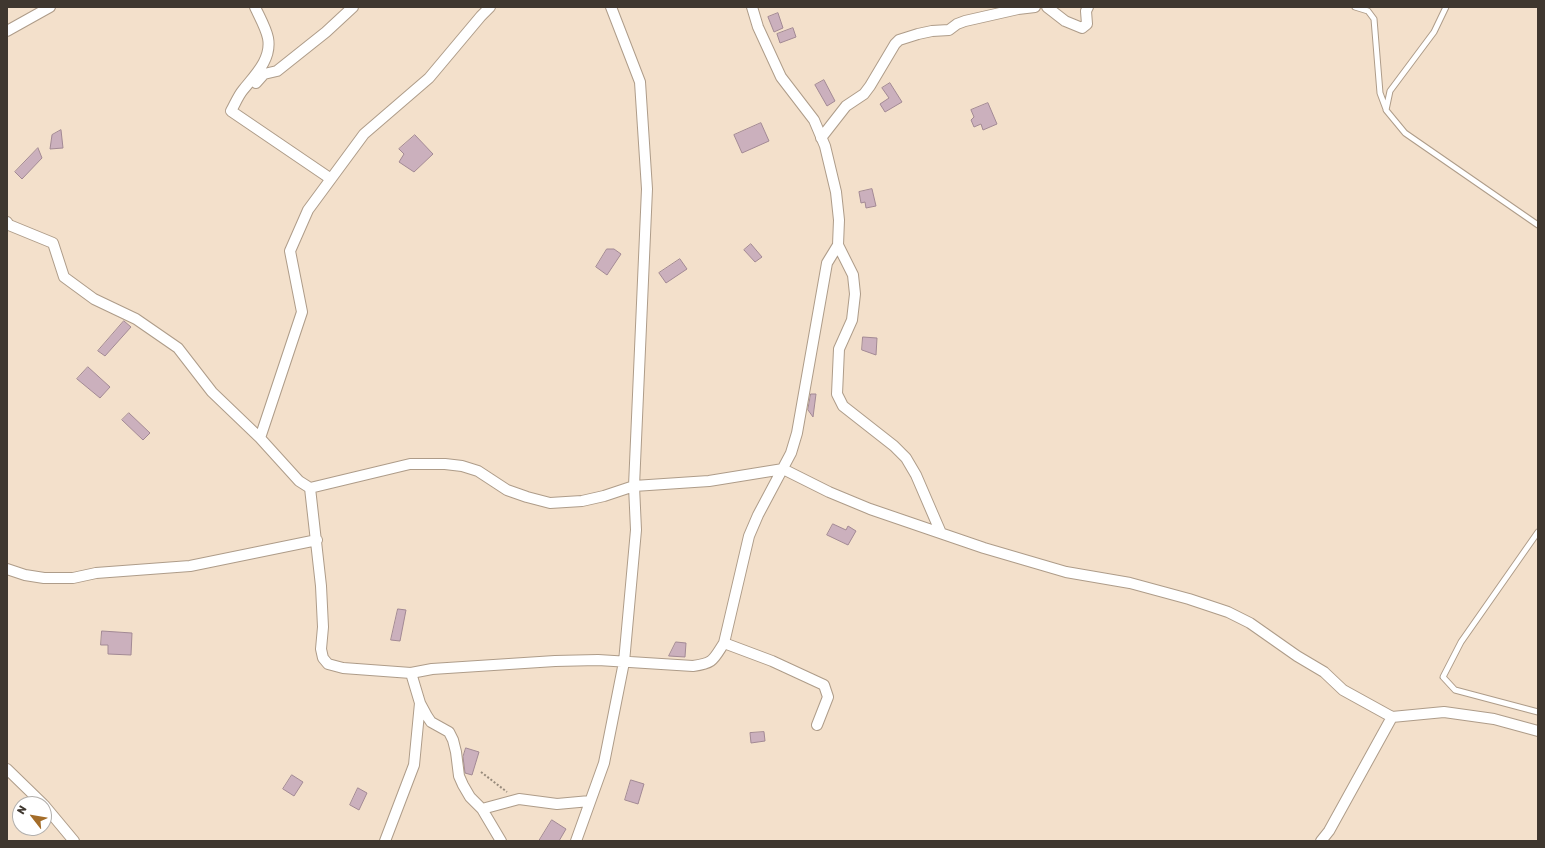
<!DOCTYPE html>
<html>
<head>
<meta charset="utf-8">
<style>
  body { margin:0 }
  #map { position:relative; width:1545px; height:848px; overflow:hidden; background:#f3e0cb; font-family:Rubik,sans-serif }
  canvas { display:block }
  .frame { position:absolute; inset:0; border:8px solid #3f372f; pointer-events:none }
  .north { position:absolute; left:12px; top:796px; width:40px; height:40px; box-sizing:border-box; background:#fff; border:1px solid #b2afac; border-radius:50%; rotate:301deg; font-size:11px; font-weight:700; line-height:16px; text-align:center; color:#3f372f }
  .north::after { content:''; display:block; margin:auto; width:14px; height:18px; background:#a46d29; clip-path:polygon(50% 0,100% 100%,50% 72%,0 100%) }
</style>
</head>
<body>
<div id="map">
<canvas width="1545" height="848"></canvas>
<div class="frame"></div>
<div class="north">N</div>
</div>
<script>
const c = document.querySelector('canvas').getContext('2d');
c.lineJoin = 'round';
function fill(path, color) { c.fillStyle = color; c.fill(path, 'evenodd'); }
function trace(path, color, width, dash) { c.strokeStyle = color; c.lineWidth = width; c.lineCap = dash ? 'butt' : 'round'; c.setLineDash(dash || []); c.stroke(path); }
const building = new Path2D(`
  M778 13 783 28 774 32 768 17Z
  M793 28 796 37 780 43 777 34Z
  M824 80 835 101 827 106 815 85Z
  M890 83 902 102 885 112 880 104 889 98 882 88Z
  M988 103 997 124 983 130 981 124 974 127 971 120 974 117 971 110Z
  M761 123 769 141 742 153 734 135Z
  M61 130 63 148 50 149 52 135Z
  M415 135 433 154 414 172 399 162 404 154 399 149Z
  M38 148 42 158 22 179 15 172Z
  M872 189 876 206 866 208 865 202 861 203 859 192Z
  M751 244 762 257 755 262 744 250Z
  M607 249H614L621 254 607 275 596 267Z
  M680 259 687 269 666 283 659 273Z
  M124 321 131 327 105 356 98 351Z
  M863 337 877 338 876 355 862 350Z
  M88 367 110 387 100 398 77 379Z
  M811 394H816L813 417 808 410Z
  M129 413 150 433 143 440 122 420Z
  M833 524 846 530 848 526 856 531 848 545 827 535Z
  M398 609 406 610 400 641 391 640Z
  M102 631 132 633 131 655 108 654V645H101Z
  M676 642 686 643 685 657 669 656Z
  M764 732 765 741 751 743 750 733Z
  M466 748 479 752 472 775 465 773 463 757Z
  M292 775 303 782 294 796 283 789Z
  M631 780 644 784 638 804 625 800Z
  M358 788 367 793 359 810 350 805Z
  M552 820 566 829 559 841H539Z`);
fill(building, '#cbb0bd');
trace(building, '#a28994', 1);
const service = new Path2D(`
  M1355 7 1368 11 1374 19 1380 93 1386 109
  M1446 7 1434 32 1390 91 1386 110 1405 133 1538 225
  M1538 532 1461 642 1443 677 1455 690 1538 712`);
const minor = new Path2D(`
  M255 7C259 16 266 28 268 38 272 59 255 75 243 90 238 96 235 104 231 111L331 179
  M1047 7 1065 21 1082 28 1087 24 1086 11 1088 7
  M7 31 50 7
  M256 83 264 74 277 71 326 32 353 7
  M821 138 846 106 864 94 870 86 895 44 899 40 918 34 932 31 949 30 957 24 965 21 1018 9 1035 7
  M7 222 9 225 53 243 64 277 94 299 136 319 178 348 212 392 260 438 299 481 310 488 410 464H445L462 466 478 471 507 490 527 497 550 503 582 501 604 496 634 486 709 481 783 469 829 492 870 509 984 548 1066 572 1130 583 1189 599 1228 612 1250 623 1297 656 1324 672 1343 690 1392 717
  M838 245 853 275 855 294 852 320 839 349 837 394 843 406 894 446 906 458 916 475 941 533
  M260 438 302 312 290 251 308 210 364 134 429 78 481 16 490 7
  M310 488 321 586 323 627 321 649 323 658 328 664 343 668 411 673 432 669 555 661 598 660 693 666C714 663 713 660 724 643L749 536 758 515 791 453 797 433 827 263 838 245 839 220 836 192 825 146 814 120 781 77 758 27 752 7
  M7 569 25 575 44 578H73L96 573 190 566 317 540
  M724 643 772 661 824 685 828 697 817 725
  M411 673 420 703 427 716 431 722 449 732 453 740 456 752 459 776 463 785 470 797 482 809 501 841
  M7 769 43 804
  M44 805 74 841
  M482 809 519 799 557 804 590 801
  M385 841 414 765 420 703
  M576 841 604 763 624 662 636 530 634 486 647 189 640 82 611 7
  M1321 841 1329 831 1392 717 1444 712 1494 719 1538 731`);
trace(service, '#ae9c89', 7);
trace(minor, '#ae9c89', 12);
trace(new Path2D(`
  M481 772 507 792`), '#978a7b', 2, [2, 2]);
trace(service, '#fff', 5);
trace(minor, '#fff', 10);
</script>
</body>
</html>
